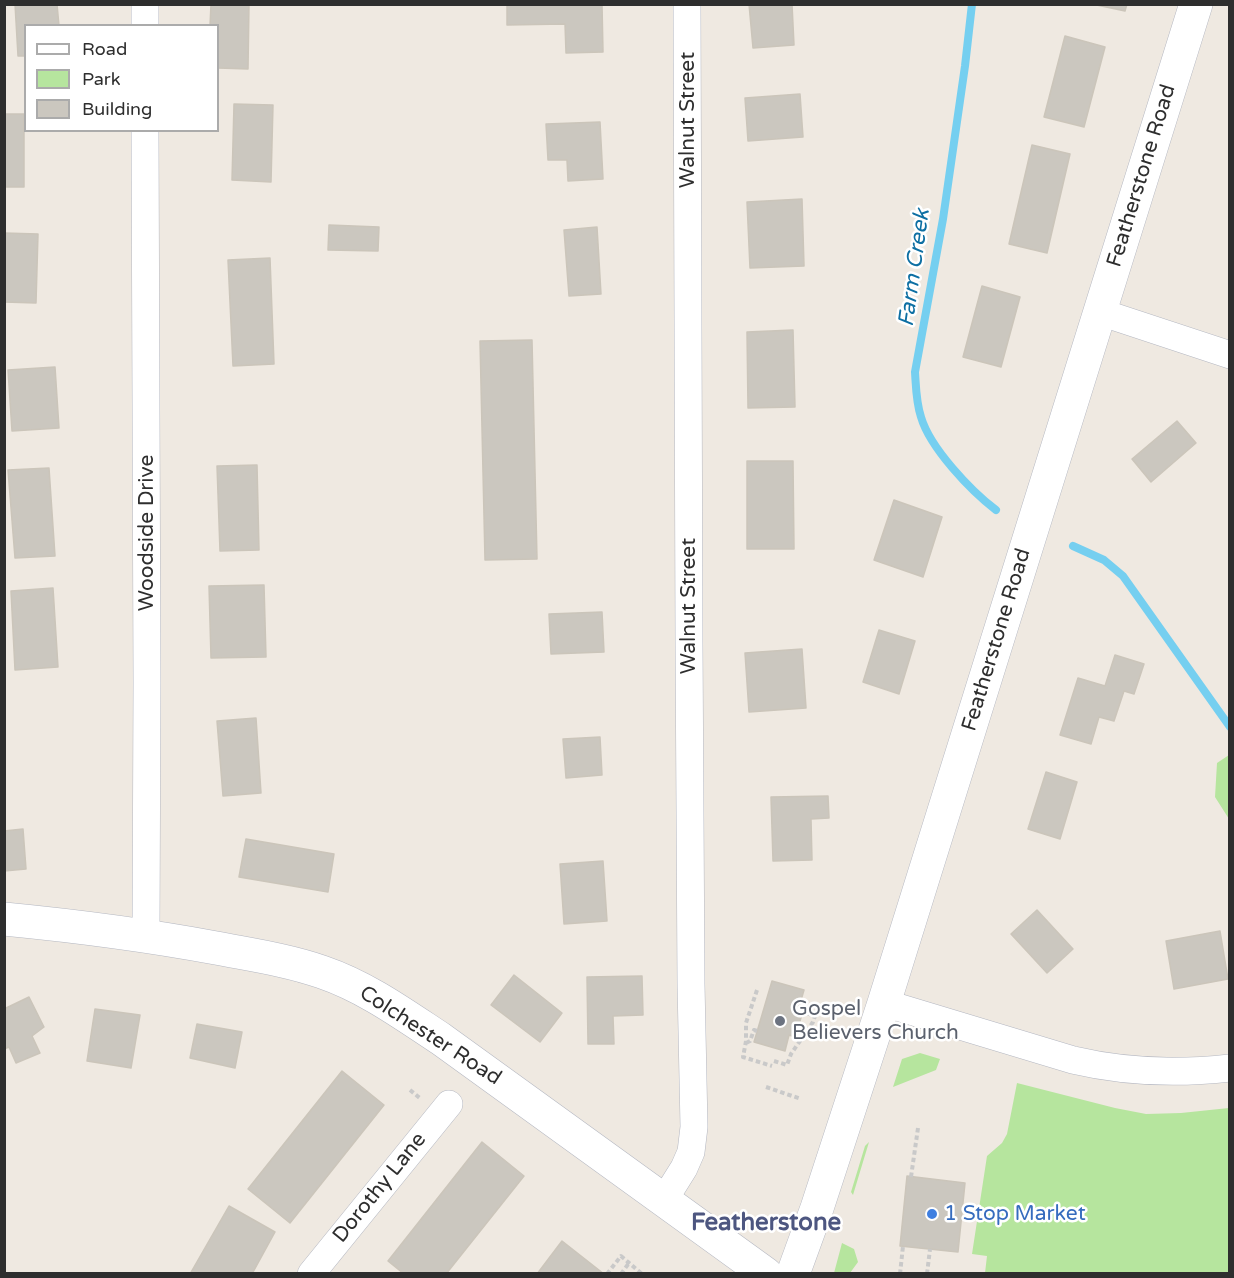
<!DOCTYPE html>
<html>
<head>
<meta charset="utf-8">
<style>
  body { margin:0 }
  #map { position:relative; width:1234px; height:1278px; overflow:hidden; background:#efe9e1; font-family:"Varela Round",sans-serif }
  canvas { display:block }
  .frame { position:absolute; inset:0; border:6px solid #2e2e2e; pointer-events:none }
  .legend { position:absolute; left:24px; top:24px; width:195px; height:108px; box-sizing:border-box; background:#fff; border:2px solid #ababab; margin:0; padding:8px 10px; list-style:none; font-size:18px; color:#2e2e2e }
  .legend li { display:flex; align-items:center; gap:12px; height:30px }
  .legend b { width:30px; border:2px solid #ababab }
</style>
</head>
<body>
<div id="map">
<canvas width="1234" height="1278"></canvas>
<div class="frame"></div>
<ul class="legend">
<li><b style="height:8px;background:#fff"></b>Road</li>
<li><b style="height:16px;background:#b6e59e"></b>Park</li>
<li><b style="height:16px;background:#cbc7bf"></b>Building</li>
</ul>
</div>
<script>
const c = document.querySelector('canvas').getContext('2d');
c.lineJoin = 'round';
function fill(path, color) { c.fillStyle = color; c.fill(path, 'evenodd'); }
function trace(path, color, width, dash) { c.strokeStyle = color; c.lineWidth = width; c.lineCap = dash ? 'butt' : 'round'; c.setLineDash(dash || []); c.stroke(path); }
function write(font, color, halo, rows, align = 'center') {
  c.font = font + ' "Varela Round",sans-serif'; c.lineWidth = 5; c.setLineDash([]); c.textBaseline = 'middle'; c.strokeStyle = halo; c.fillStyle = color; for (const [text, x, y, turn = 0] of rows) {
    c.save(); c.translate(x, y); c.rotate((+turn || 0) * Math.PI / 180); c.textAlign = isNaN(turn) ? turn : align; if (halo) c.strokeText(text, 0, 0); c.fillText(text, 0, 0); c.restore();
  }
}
fill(new Path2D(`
  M1229 755V819L1215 797 1217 763Z
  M920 1053 940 1059 936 1070 893 1087 902 1059Z
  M1017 1083 1115 1108 1146 1114 1181 1113 1229 1108V1273H985L987 1256 972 1254 987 1156 1002 1143 1007 1134Z
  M869 1142 853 1195 851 1192 865 1146Z
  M842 1243 854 1249 858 1262 850 1273H834Z`), '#b6e59e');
trace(new Path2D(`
  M972 4 965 66 943 219 915 372C916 387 916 402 921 417 930 448 971 491 996 510
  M1073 546 1104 560 1123 576 1230 727`), '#75cff0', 8);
const building = new Path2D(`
  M15 4H57L59 26H26V56H18Z
  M211 4H249L248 69 218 68V26H210Z
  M507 4H602L603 52 566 53 565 24 507 25Z
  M749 4H792L794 45 753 48Z
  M1092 4H1127L1125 11Z
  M1065 36 1105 47 1084 127 1044 117Z
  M800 94 803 137 748 141 745 98Z
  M234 104 273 105 271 182 232 180Z
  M4 114H24V187H4Z
  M600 122 603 179 568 181 567 160H548L546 124Z
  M1032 145 1070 154 1047 253 1009 244Z
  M802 199 804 266 750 268 747 202Z
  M329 225 379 227 378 251 328 250Z
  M597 227 601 294 569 296 564 230Z
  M4 233 38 234 36 303 4 302Z
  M270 258 274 364 233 366 228 260Z
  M982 286 1020 297 1001 367 963 357Z
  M793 330 795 407 748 408 747 332Z
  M532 340 537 559 485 560 480 341Z
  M55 367 59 428 12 431 8 370Z
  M1177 421 1196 443 1151 482 1132 459Z
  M747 461H793L794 549H747Z
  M257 465 259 550 220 551 217 466Z
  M49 468 55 556 15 558 8 470Z
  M894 500 942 517 923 577 874 560Z
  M264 585 266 657 211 658 209 586Z
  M53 588 58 667 15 670 11 591Z
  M602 612 604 652 551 654 549 614Z
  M879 630 915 641 899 694 863 682Z
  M802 649 806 708 749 712 745 653Z
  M1115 655 1144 664 1134 694 1124 691 1114 721 1099 717 1091 744 1060 735 1078 678 1105 686Z
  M256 718 261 793 223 796 217 721Z
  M600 737 602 775 566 778 563 739Z
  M1046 772 1077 782 1060 839 1028 829Z
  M828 796 829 818 811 819 812 860 773 861 771 797Z
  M23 829 26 869 4 871V831Z
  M246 839 334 854 328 892 239 877Z
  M603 861 607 921 564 924 560 864Z
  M1037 910 1073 949 1047 973 1011 934Z
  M1220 931 1228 979 1174 989 1166 941Z
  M514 975 562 1013 540 1042 491 1005Z
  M642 976 643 1015 613 1016 614 1044H588L587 977Z
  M772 981 804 990 799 1007 804 1008 795 1037 789 1035 785 1051 754 1042Z
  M29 997 44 1027 32 1036 40 1053 16 1063 9 1047 4 1049V1009Z
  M95 1009 140 1015 131 1068 87 1061Z
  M197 1024 242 1032 235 1068 190 1058Z
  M342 1071 384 1105 290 1223 248 1189Z
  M482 1142 524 1176 446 1274H404L388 1261Z
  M907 1176 965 1183 958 1252 900 1246Z
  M229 1206 275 1232 252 1274H190Z
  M562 1241 604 1274H537Z`);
fill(building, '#cbc7bf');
trace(building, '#cbc5ba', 1.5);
const street = new Path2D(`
  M145 4V26
  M145 130 147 683 146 935
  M1100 312 1230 355
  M884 1003 1073 1060C1124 1072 1177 1074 1230 1068
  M664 1200 684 1168 691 1152 694 1127 691 984 689 642 687 4
  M311 1274 449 1104`);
const secondary = new Path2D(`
  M4 919C76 926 146 935 216 948 252 955 288 960 322 972 366 987 403 1014 441 1039L766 1274
  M793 1274 817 1208 884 1003 1196 4`);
trace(street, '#b4b7c1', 28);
trace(secondary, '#b4b7c1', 34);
trace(new Path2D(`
  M757 990 746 1023V1041L743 1057 772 1066
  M746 1043 750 1041 754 1030 757 1031
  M774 1061 787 1065 791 1054 813 1022 815 1016 803 1012
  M766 1087 801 1099
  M410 1090 421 1099
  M911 1177 918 1128
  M607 1274 621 1256 642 1274
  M621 1274 629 1263
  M900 1274 903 1246
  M927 1274 930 1249`), '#c9c9c9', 4, [4.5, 3]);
trace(street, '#fff', 27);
trace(secondary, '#fff', 33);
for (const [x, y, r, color] of [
  [780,1021,6,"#6b7280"],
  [932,1214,6,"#3f7fe0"]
]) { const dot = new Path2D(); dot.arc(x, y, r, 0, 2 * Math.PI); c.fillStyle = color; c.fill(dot); trace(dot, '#fff', 2); }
write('21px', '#2e2e2e', '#fff', [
  ["Walnut Street",688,120,-90],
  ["Featherstone Road",1142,176,-73],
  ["Woodside Drive",147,533,-90],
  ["Walnut Street",689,606,-90],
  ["Featherstone Road",997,640,-73],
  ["Colchester Road",430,1036,33],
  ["Dorothy Lane",380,1188,-51]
]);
write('21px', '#5b616d', '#fff', [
  ["Gospel",792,1009],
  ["Believers Church",792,1033]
], 'left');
write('21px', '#366cbe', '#fff', [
  ["1 Stop Market",944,1214]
], 'left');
write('italic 22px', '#0d6fa3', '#fff', [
  ["Farm Creek",915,268,-82]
]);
write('bold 24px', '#4d5680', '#fff', [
  ["Featherstone",766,1224]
]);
</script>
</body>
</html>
